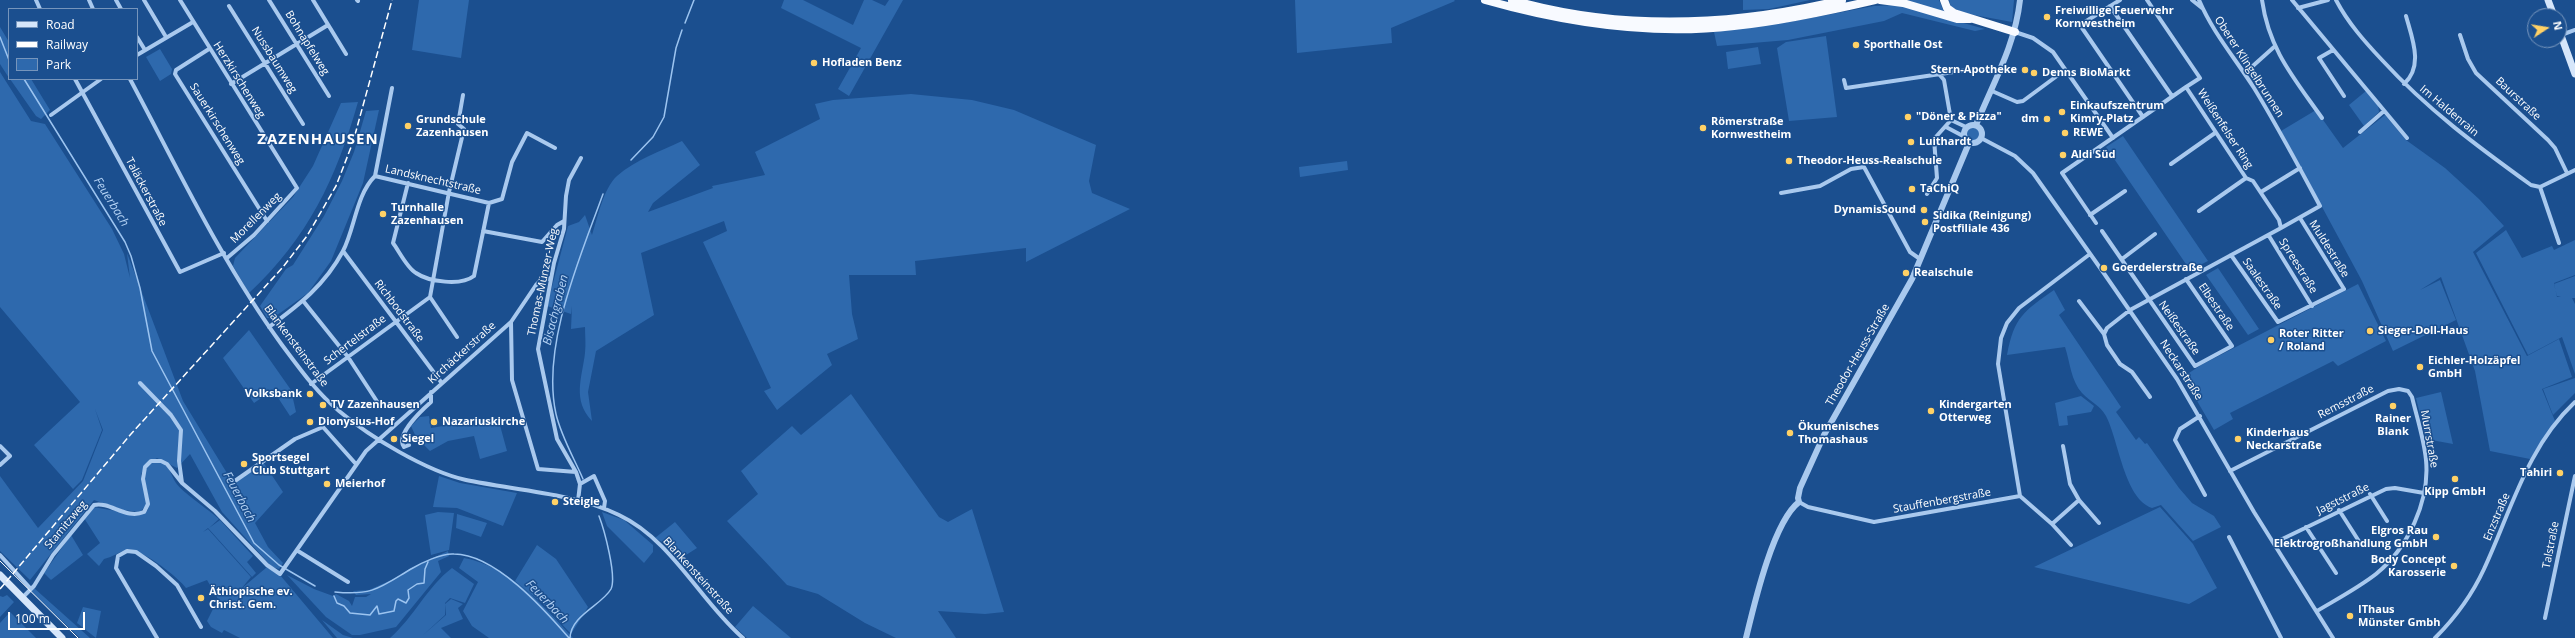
<!DOCTYPE html>
<html>
<head>
<meta charset="utf-8">
<style>
  body { margin:0 }
  #map { position:relative; width:2575px; height:638px; overflow:hidden; background:#1b4f8f; font-family:"Open Sans",sans-serif }
  canvas { display:block }
  .legend { position:absolute; left:8px; top:8px; width:130px; height:72px; box-sizing:border-box; background:#1b4f8f; border:1px solid #7695bc; margin:0; padding:5px 7px; list-style:none; font-size:12px; color:#fff }
  .legend li { display:flex; align-items:center; gap:8px; height:20px }
  .legend b { width:20px; border:1px solid #7695bc }
  .north { position:absolute; left:2527px; top:8px; width:40px; height:40px; box-sizing:border-box; background:#1b4f8f; border:1px solid #7695bc; border-radius:50%; rotate:78deg; font-size:11px; font-weight:700; line-height:16px; text-align:center; color:#fff }
  .north::after { content:''; display:block; margin:auto; width:14px; height:18px; background:#ffd166; clip-path:polygon(50% 0,100% 100%,50% 72%,0 100%) }
  .scale { position:absolute; left:8px; top:612px; width:77px; height:18px; box-sizing:border-box; border:2px solid #fff; border-top:0; padding-left:5px; font-size:12px; line-height:14px; white-space:nowrap; color:#fff; -webkit-text-stroke:3px #1b4f8f; paint-order:stroke }
</style>
</head>
<body>
<div id="map">
<canvas width="2575" height="638"></canvas>
<ul class="legend">
<li><b style="height:5px;background:#d6e6fa"></b>Road</li>
<li><b style="height:5px;background:#fff"></b>Railway</li>
<li><b style="height:11px;background:#2e69ad"></b>Park</li>
</ul>
<div class="north">N</div>
<div class="scale">100 m</div>
</div>
<script>
const c = document.querySelector('canvas').getContext('2d');
c.lineJoin = 'round';
function fill(path, color) { c.fillStyle = color; c.fill(path, 'evenodd'); }
function trace(path, color, width, dash) { c.strokeStyle = color; c.lineWidth = width; c.lineCap = dash ? 'butt' : 'round'; c.setLineDash(dash || []); c.stroke(path); }
function write(font, color, halo, rows, align = 'center') {
  c.font = font + ' "Open Sans",sans-serif'; c.lineWidth = 3; c.setLineDash([]); c.textBaseline = 'middle'; c.strokeStyle = halo; c.fillStyle = color; for (const [text, x, y, turn = 0] of rows) {
    c.save(); c.translate(x, y); c.rotate((+turn || 0) * Math.PI / 180); c.textAlign = isNaN(turn) ? turn : align; if (halo) c.strokeText(text, 0, 0); c.fillText(text, 0, 0); c.restore();
  }
}
fill(new Path2D(`
  M419 0H469L461 58 412 50Z
  M784 0H803L853 25 864 0H872L885 6 889 0H903L849 96 838 89 861 48 781 8Z
  M1295 0H1454L1455 1 1391 28 1392 43 1297 53Z
  M1743 0H1810L1769 9 1743 10Z
  M1904 0H1939L1944 12Z
  M1949 0H2014L2012 22 1963 13 1951 7Z
  M1899 5 1985 29 1975 31 1902 13 1884 21 1788 40 1717 46 1714 32 1795 21 1874 6Z
  M0 27 9 42V78L0 64Z
  M1826 36 1837 117 1789 121 1777 48 1786 42Z
  M1758 47 1761 64 1728 69 1726 52Z
  M160 49 172 69 171 74 160 81 146 57Z
  M0 72 31 121 45 124 112 229 124 254 130 278 127 253 183 401 233 483 263 462 283 492 255 523 268 547 283 563 279 569 272 567 222 512 190 454 177 468 157 458 147 464 141 474 147 504 140 512 123 510 94 500 30 580 0 551V476L38 528 83 481 103 430 95 409 102 430 82 480 73 489 34 445 80 402 0 307Z
  M10 79H31L50 110 41 119 36 116Z
  M2366 91 2378 105 2379 112 2364 126 2349 105Z
  M911 94 972 100 1014 110 1096 145 1089 181 1092 193 1130 209 1026 262V248L915 261 916 275H849L852 314 858 339 827 354 832 365 777 410 764 391 771 388 703 242 727 231 724 221 641 253 654 315 596 351 588 392 592 421C572 400 582 378 585 353 586 344 585 335 585 327L571 329 572 306 571 314 547 306 568 226 579 222 585 215 592 235C598 217 603 189 617 176 635 160 661 151 682 141L700 165 653 203 648 212 713 188 712 186 765 175 755 152 820 119 815 104 833 100Z
  M358 102C336 179 308 238 249 293L233 266 235 258 293 197 313 166 341 103Z
  M379 110 363 183 331 261 308 293 273 318H267L260 306 286 269 293 265 324 216 342 181 354 152 366 111Z
  M2316 110 2343 148 2385 115 2406 140 2445 168 2479 199 2504 226 2473 252 2527 356 2559 339 2572 377 2542 389 2555 421 2530 459 2490 451 2475 371 2441 277 2420 290 2440 280 2456 320 2393 351 2362 281 2281 131Z
  M1966 134a7 7 0 1 1 14 0a7 7 0 1 1-14 0Z
  M2123 136 2208 261 2190 270 2106 147Z
  M1347 161 1348 170 1300 177 1299 167Z
  M2506 230 2522 258 2552 246 2554 250 2575 240V275L2554 283 2557 297H2561L2557 296 2554 284 2575 276V298H2572L2575 304V374L2562 337 2528 355 2476 253Z
  M2218 268 2259 329 2248 335 2206 275Z
  M2358 284 2386 341 2338 366 2333 361 2230 413 2233 419 2214 430 2186 382V375L2201 365Z
  M2054 290 2065 310 2059 315 2121 407 2116 412 2136 440 2139 437 2145 444 2147 443 2179 488 2192 503 2214 516 2221 527 2193 541 2161 505 2152 508C2124 498 2119 441 2106 416 2100 405 2090 402 2082 393 2071 381 2070 362 2065 347L2007 355C2014 317 2024 311 2054 290Z
  M249 330 291 390 296 412 290 416 273 390 254 403 223 358Z
  M2575 378V393L2553 415 2543 389Z
  M2441 392 2453 444 2426 439 2416 398Z
  M851 394 939 517 948 522 972 509 1004 612 985 614 938 611 956 638H896L865 623 818 594 787 585 727 521 758 494 741 471 792 426 801 435Z
  M2081 396 2094 406 2091 412 2067 416 2068 425 2059 426 2055 403Z
  M429 416 431 428 473 421 474 424 498 418 507 451 480 459 474 436 448 441 430 451 416 437 411 426 420 417Z
  M160 461C171 467 170 474 176 483 182 492 209 510 219 519L209 528 220 520 253 556 247 562 256 573 252 577 208 528 203 532 208 529 251 577 241 589 267 567 280 575 333 638H240L224 630 222 633 211 627 207 621 218 599 207 580 186 588C179 578 140 547 127 550 120 551 113 557 104 559L99 566 87 554 100 543 84 518 93 507 139 515 148 510C154 492 130 464 160 461Z
  M439 476 460 483 517 493 503 526 457 508 433 507Z
  M2160 507 2193 544 2217 588 2189 604 2034 567Z
  M438 512 454 513 449 550 431 555 425 515Z
  M602 512 624 520 653 545V552L644 563 607 526Z
  M457 514 487 523 481 537 456 528Z
  M675 522 697 548 686 555 655 538Z
  M71 535 83 555 51 580 44 573Z
  M537 545 556 559 588 607 571 634 542 603 515 581Z
  M448 551 449 556 438 561 441 572 396 627 360 635H352L326 617 287 575 314 589 333 596 336 594 349 601 352 606 355 597H366L371 594 356 595 353 591 369 590 398 577 409 569Z
  M464 558C509 566 543 605 573 638H489L472 626 463 611 478 582 459 568Z
  M452 568 474 584 465 603 450 598 445 603V615L422 636 446 615 445 604 451 599 463 604 458 608 463 619 441 628 451 638H390C414 617 427 587 452 568Z
  M34 588 90 638H80L31 592Z
  M7 595 14 602 0 617V596L3 597Z
  M753 606 791 638H747L735 627Z
  M83 607 101 611 96 638 77 623Z
  M10 612 36 638H0V623Z
  M322 620 343 635 353 638H337Z`), '#2e69ad');
trace(new Path2D(`
  M685 23 694 0
  M0 37 9 60
  M24 79 125 242 131 256 140 288 152 351 254 543 279 565 315 586
  M631 160 653 137 664 117 676 48 682 30
  M583 479C574 458 561 436 556 414 541 346 580 258 603 194
  M335 592C373 596 381 587 411 569 421 563 442 553 454 554 495 554 544 609 569 638
  M334 596 337 603 344 606 350 613 370 615 377 606 379 614 394 611 396 601 398 599 406 603 409 598 408 590 417 584 424 583 425 569 428 562
  M570 638C571 615 602 605 611 589 617 576 604 529 599 516`), '#9cc4f0', 1.5);
trace(new Path2D(`
  M36 0 40 9
  M89 0 93 9
  M116 0 121 9
  M144 0 166 37
  M180 0 297 188 254 235 227 258
  M269 0 329 96
  M313 0 346 54
  M357 0 358 1
  M2120 0 2080 25 2143 117
  M2147 0 2200 78 2186 87
  M2192 0 2202 8
  M2199 0C2213 33 2235 58 2254 88 2278 127 2299 167 2320 206L2281 228
  M2262 0C2269 50 2294 78 2322 118
  M2292 0 2407 138
  M2336 0C2348 23 2365 42 2382 60 2428 110 2477 146 2531 185L2540 187 2575 170
  M229 6 303 124
  M2110 6 2172 96
  M2298 8 2328 0
  M2015 32 2033 38 2053 52 2113 138
  M2460 35 2468 59 2476 73 2548 140 2555 148 2567 173
  M2561 35 2575 30
  M137 37 145 50
  M209 49 176 70 175 74 267 221
  M2333 50 2319 58 2344 96
  M137 55 193 22
  M2245 73 2274 47
  M75 79 180 272 224 253
  M130 79C178 169 222 263 282 345 300 369 316 392 339 411 370 437 426 471 466 480 514 490 574 493 619 515 672 540 700 601 743 638
  M1844 80 1846 88 1974 69
  M231 84 328 25
  M2404 84C2424 66 2412 38 2406 16
  M1992 91 2017 102 2023 101 2065 70
  M51 115 101 79
  M1951 120 1966 127
  M1946 127 1963 136
  M2360 132 2384 111
  M1981 138 2015 156 2033 173 2103 272 2177 379 2254 512 2333 638
  M2171 164 2215 133
  M375 176 489 203 502 199 512 162 527 133 555 148
  M375 176 392 88
  M408 183 393 243C399 251 407 268 416 273 429 282 461 286 474 276L489 203
  M2540 187 2559 243
  M2261 192 2300 168
  M1781 193 1820 186 1851 169 1864 167 1910 252 1920 259
  M1927 194 1937 178 1934 139 1951 120 1944 80 1939 74
  M2199 211 2246 178
  M2090 215 2125 191
  M2096 223 2062 173 2186 87 2246 178 2253 181 2279 220 2281 228 2130 310 2107 328 2104 334 2107 345 2120 364 2132 372 2150 397
  M483 231 542 242 557 225 564 221
  M2102 231 2195 366 2232 346 2186 279
  M2269 236 2312 306
  M343 251 441 382
  M2231 255 2278 322 2344 289 2300 218
  M2122 259 2155 234
  M2079 301 2104 334
  M304 302 348 357 380 406
  M511 322 512 380 538 469 576 472
  M269 327C299 305 325 285 343 251 355 228 356 195 375 176
  M457 337 430 297 449 192 464 129 458 124 463 95
  M140 383 171 415 181 430 179 461 182 483
  M311 384 430 297
  M2200 416 2180 429 2175 440 2205 495
  M409 445 404 447C395 435 422 410 431 402V392
  M0 446 10 456 0 465
  M2063 446 2070 484 2079 500
  M2230 471 2388 391 2399 389 2408 391 2412 397C2417 418 2424 439 2426 460 2430 501 2408 548 2376 574 2358 588 2337 599 2317 611
  M232 483 295 439 323 427 355 463
  M580 484 594 476 605 501 604 508
  M2370 494 2387 521
  M2020 496 1998 364 2001 338 2007 323 2019 308 2090 254
  M578 501 580 484 576 472 557 439 538 349 554 263 564 229 566 196 569 180 581 158
  M1799 502 1808 507 1874 522 2020 496 2052 524 2071 545
  M2339 510 2362 546
  M2052 524 2079 500 2099 523
  M2306 527 2336 573
  M2229 537 2281 638
  M2274 543 2386 489 2395 488 2424 493
  M298 551 348 582
  M0 555 30 588
  M22 598 34 586 53 555 94 505C110 501 126 520 144 512L148 504 143 479 145 467 151 461H161L167 464 182 483 215 511 267 565 280 574 366 451 511 322 536 285 541 280 551 278
  M2545 618 2575 476
  M157 638 116 568 118 556 127 551 136 552 156 566 177 585 201 627
  M2435 638C2455 618 2472 595 2484 569 2511 511 2527 447 2575 402`), '#a9c9ee', 4);
trace(new Path2D(`
  M1964 134a9 9 0 1 1 18 0a9 9 0 1 1-18 0Z
  M1976 125C1993 83 2015 46 2020 0
  M1746 638C1754 605 1773 522 1799 502L1798 498 1800 488 1824 435 1912 279 1969 143`), '#a9c9ee', 6);
trace(new Path2D(`
  M2548 0 2554 16
  M2559 30 2575 74
  M0 575 62 638`), '#d6e6fa', 7);
trace(new Path2D(`
  M1485 0C1566 23 1650 36 1734 26 1782 21 1828 11 1875 0
  M1512 0C1620 31 1734 26 1842 0
  M1880 0 1903 3 1957 19H1970
  M1944 0 1947 8 1954 13 2015 32`), '#f8faff', 8);
trace(new Path2D(`
  M0 561 78 638`), '#fff', 1);
trace(new Path2D(`
  M0 589 131 434 283 267 307 236 336 186 353 142 392 0`), '#fff', 1.5, [7, 3]);
for (const [x, y, r, color] of [
  [2047,17,4,"#ffd166"],
  [1856,45,4,"#ffd166"],
  [814,63,4,"#ffd166"],
  [2025,70,4,"#ffd166"],
  [2034,73,4,"#ffd166"],
  [2062,112,4,"#ffd166"],
  [1908,117,4,"#ffd166"],
  [2047,119,4,"#ffd166"],
  [408,126,4,"#ffd166"],
  [1703,128,4,"#ffd166"],
  [2065,133,4,"#ffd166"],
  [1911,142,4,"#ffd166"],
  [2063,155,4,"#ffd166"],
  [1789,161,4,"#ffd166"],
  [1912,189,4,"#ffd166"],
  [1924,210,4,"#ffd166"],
  [383,214,4,"#ffd166"],
  [1925,222,4,"#ffd166"],
  [2104,268,4,"#ffd166"],
  [1906,273,4,"#ffd166"],
  [2370,331,4,"#ffd166"],
  [2271,340,4,"#ffd166"],
  [2420,367,4,"#ffd166"],
  [310,394,4,"#ffd166"],
  [323,405,4,"#ffd166"],
  [2393,406,4,"#ffd166"],
  [1931,411,4,"#ffd166"],
  [310,422,4,"#ffd166"],
  [434,422,4,"#ffd166"],
  [1790,433,4,"#ffd166"],
  [394,439,4,"#ffd166"],
  [2238,439,4,"#ffd166"],
  [244,464,4,"#ffd166"],
  [2560,473,4,"#ffd166"],
  [2455,479,4,"#ffd166"],
  [327,484,4,"#ffd166"],
  [555,502,4,"#ffd166"],
  [2436,537,4,"#ffd166"],
  [2454,566,4,"#ffd166"],
  [201,598,4,"#ffd166"],
  [2350,616,4,"#ffd166"]
]) { const dot = new Path2D(); dot.arc(x, y, r, 0, 2 * Math.PI); c.fillStyle = color; c.fill(dot); trace(dot, '#1b4f8f', 1.5); }
write('bold 11px', '#fff', '#1b4f8f', [
  ["Freiwillige Feuerwehr",2055,11],
  ["Kornwestheim",2055,24],
  ["Sporthalle Ost",1864,45],
  ["Hofladen Benz",822,63],
  ["Stern-Apotheke",2017,70,"right"],
  ["Denns BioMarkt",2042,73],
  ["Einkaufszentrum",2070,106],
  ["Kimry-Platz",2070,119],
  ["\"Döner & Pizza\"",1916,117],
  ["dm",2039,119,"right"],
  ["Grundschule",416,120],
  ["Zazenhausen",416,133],
  ["Römerstraße",1711,122],
  ["Kornwestheim",1711,135],
  ["REWE",2073,133],
  ["Luithardt",1919,142],
  ["Aldi Süd",2071,155],
  ["Theodor-Heuss-Realschule",1797,161],
  ["TaChiQ",1920,189],
  ["Turnhalle",391,208],
  ["Zazenhausen",391,221],
  ["DynamisSound",1916,210,"right"],
  ["Sidika (Reinigung)",1933,216],
  ["Postfiliale 436",1933,229],
  ["Goerdelerstraße",2112,268],
  ["Realschule",1914,273],
  ["Sieger-Doll-Haus",2378,331],
  ["Roter Ritter",2279,334],
  ["/ Roland",2279,347],
  ["Eichler-Holzäpfel",2428,361],
  ["GmbH",2428,374],
  ["Volksbank",302,394,"right"],
  ["TV Zazenhausen",331,405],
  ["Kindergarten",1939,405],
  ["Otterweg",1939,418],
  ["Rainer",2393,419,"center"],
  ["Blank",2393,432,"center"],
  ["Dionysius-Hof",318,422],
  ["Nazariuskirche",442,422],
  ["Ökumenisches",1798,427],
  ["Thomashaus",1798,440],
  ["Kinderhaus",2246,433],
  ["Neckarstraße",2246,446],
  ["Siegel",402,439],
  ["Sportsegel",252,458],
  ["Club Stuttgart",252,471],
  ["Tahiri",2552,473,"right"],
  ["Meierhof",335,484],
  ["Kipp GmbH",2455,492,"center"],
  ["Steigle",563,502],
  ["Elgros Rau",2428,531,"right"],
  ["Elektrogroßhandlung GmbH",2428,544,"right"],
  ["Body Concept",2446,560,"right"],
  ["Karosserie",2446,573,"right"],
  ["Äthiopische ev.",209,592],
  ["Christ. Gem.",209,605],
  ["IThaus",2358,610],
  ["Münster Gmbh",2358,623]
], 'left');
write('11px', '#fff', '#1b4f8f', [
  ["Bohnapfelweg",307,43,58],
  ["Nussbaumweg",274,60,58],
  ["Oberer Klingelbrunnen",2249,67,57],
  ["Herzkirschenweg",239,80,58],
  ["Baurstraße",2518,99,43],
  ["Im Haldenrain",2449,111,40],
  ["Sauerkirschenweg",217,124,58],
  ["Weißenfelser Ring",2225,129,57],
  ["Landsknechtstraße",433,180,13],
  ["Taläckerstraße",146,192,62],
  ["Morellenweg",256,218,-45],
  ["Muldestraße",2329,249,58],
  ["Spreestraße",2298,266,58],
  ["Thomas-Münzer-Weg",543,282,-78],
  ["Saalestraße",2262,284,55],
  ["Elbestraße",2216,307,56],
  ["Richbodstraße",399,311,53],
  ["Neißestraße",2179,328,55],
  ["Schertelstraße",355,340,-37],
  ["Blankensteinstraße",296,346,53],
  ["Kirchäckerstraße",462,353,-42],
  ["Theodor-Heuss-Straße",1858,355,-60],
  ["Neckarstraße",2181,370,57],
  ["Remsstraße",2346,402,-27],
  ["Murrstraße",2429,439,80],
  ["Jagststraße",2343,499,-26],
  ["Stauffenbergstraße",1942,501,-10],
  ["Enzstraße",2497,517,-67],
  ["Stamitzweg",66,525,-50],
  ["Talstraße",2551,545,-79],
  ["Blankensteinstraße",698,576,48]
]);
write('italic 12px', '#b5d3f5', '#1b4f8f', [
  ["Feuerbach",111,202,58],
  ["Bisachgraben",556,310,-76],
  ["Feuerbach",239,497,62],
  ["Feuerbach",547,602,46]
]);
c.letterSpacing = '1px';
write('bold 15px', '#fff', '#1b4f8f', [
  ["ZAZENHAUSEN",318,140]
]);
c.letterSpacing = '0px';
</script>
</body>
</html>
